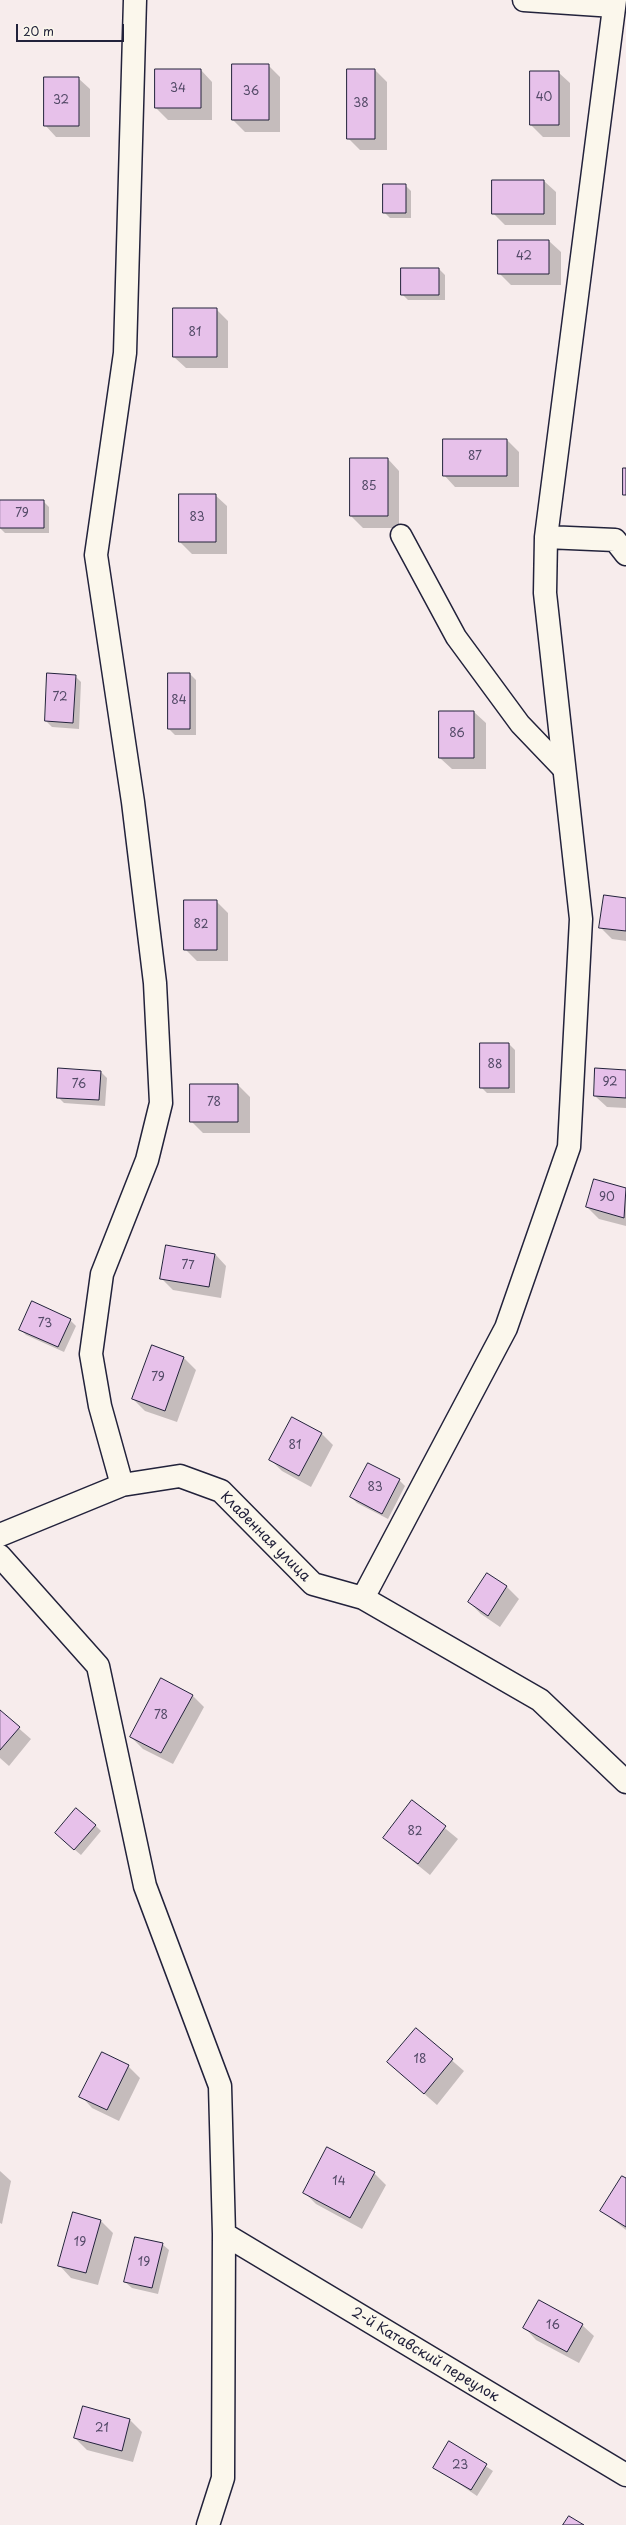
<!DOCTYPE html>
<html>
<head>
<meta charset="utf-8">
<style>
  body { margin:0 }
  #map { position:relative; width:626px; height:2525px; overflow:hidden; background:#f7ecec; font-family:"Playpen Sans",sans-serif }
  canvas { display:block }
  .scale { position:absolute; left:16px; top:24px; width:108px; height:18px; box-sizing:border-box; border:2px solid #22223b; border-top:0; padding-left:5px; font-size:12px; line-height:14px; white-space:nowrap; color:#22223b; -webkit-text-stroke:3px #fbf7ec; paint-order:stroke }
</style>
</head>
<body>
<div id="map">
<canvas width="626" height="2525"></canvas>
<div class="scale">20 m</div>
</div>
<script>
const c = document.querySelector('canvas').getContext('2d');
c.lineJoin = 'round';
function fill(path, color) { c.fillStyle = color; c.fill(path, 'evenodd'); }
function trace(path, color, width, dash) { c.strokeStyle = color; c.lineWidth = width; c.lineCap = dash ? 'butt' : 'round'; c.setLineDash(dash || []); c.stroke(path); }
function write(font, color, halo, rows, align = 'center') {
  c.font = font + ' "Playpen Sans",sans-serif'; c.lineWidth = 3; c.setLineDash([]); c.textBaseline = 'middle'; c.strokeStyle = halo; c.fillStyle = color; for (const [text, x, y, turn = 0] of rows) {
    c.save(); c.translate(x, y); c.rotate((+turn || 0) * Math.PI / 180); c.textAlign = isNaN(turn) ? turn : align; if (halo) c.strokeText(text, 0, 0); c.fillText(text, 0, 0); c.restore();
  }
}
fill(new Path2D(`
  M268 65 280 77V132H245L233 120Z
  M201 70 212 82V120H168L156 108Z
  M375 70 387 82V150H360L348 138Z
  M558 72 570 83V137H543L531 125Z
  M78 78 90 89V137H56L45 125Z
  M493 181H544L556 192V225H505L493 213Z
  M405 185 411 191V218H390L384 212Z
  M549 241 561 252V285H511L499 273Z
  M439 269 445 275V300H408L402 294Z
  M216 309 228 321V368H186L174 357Z
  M444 440H507L519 452V487H455L444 475Z
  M351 459H388L399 471V528H363L351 516Z
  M215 495 227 506V554H192L180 542Z
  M0 501H43L49 507V533H5L0 528Z
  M190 674 196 680V735H175L169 729Z
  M75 676 81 682 79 729 52 727 46 721Z
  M474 712 486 723V769H452L440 758Z
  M626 899V941L612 939 600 927Z
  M216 901 228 913V961H197L185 949Z
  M509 1044 515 1050V1093H487L481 1087Z
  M626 1071V1108L607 1107 595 1096Z
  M101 1072 107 1078 105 1106 64 1103 58 1097Z
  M238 1085 250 1097V1133H203L191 1121Z
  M594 1180 626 1189V1226L599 1219 587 1207Z
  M215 1254 226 1266 221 1298 173 1290 161 1278Z
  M70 1320 76 1326 64 1352 26 1335 20 1329Z
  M152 1346 184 1358 196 1370 177 1422 145 1411 133 1399Z
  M322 1434 333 1445 311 1487 282 1471 270 1459Z
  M399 1480 405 1486 388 1519 357 1503 351 1497Z
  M487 1574 507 1587 519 1599 500 1627 481 1614 469 1602Z
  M192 1695 204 1707 173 1764 143 1749 131 1737Z
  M0 1712 31 1739 9 1766 0 1758Z
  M412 1801 458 1839 430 1875 384 1838Z
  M95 1825 101 1831 81 1855 62 1839Z
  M416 2029 464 2071 437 2105 388 2062Z
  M128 2066 140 2078 119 2121 92 2108 81 2096Z
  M0 2171 11 2181 2 2224 0 2223Z
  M374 2173 386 2185 362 2229 316 2204 304 2192Z
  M626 2179V2230L601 2210Z
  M101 2221 113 2233 98 2285 71 2278 60 2266Z
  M162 2244 169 2250 158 2294 132 2288 125 2282Z
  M582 2325 594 2336 579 2363 536 2340 525 2328Z
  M130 2420 142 2432 133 2462 87 2450 75 2438Z
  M449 2442 493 2471 477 2496 434 2467Z`), '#0003');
const building = new Path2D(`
  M232 64H269V120H232Z
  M155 69H201V108H155Z
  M347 69H375V139H347Z
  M530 71H559V125H530Z
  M44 77H79V126H44Z
  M492 180H544V214H492Z
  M383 184H406V213H383Z
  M498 240H549V274H498Z
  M401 268H439V295H401Z
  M173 308H217V357H173Z
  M443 439H507V476H443Z
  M350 458H388V516H350Z
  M623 468H626V495H623Z
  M179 494H216V542H179Z
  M0 500H44V528H0Z
  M47 673 76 675 73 723 45 721Z
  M168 673H190V729H168Z
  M439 711H474V758H439Z
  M604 895 626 898V931L599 928Z
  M184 900H217V950H184Z
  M480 1043H509V1088H480Z
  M58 1068 101 1071 99 1100 57 1098Z
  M595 1068 626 1070V1098L594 1096Z
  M190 1084H238V1122H190Z
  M594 1179 626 1188 624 1218 586 1207Z
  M166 1245 215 1254 209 1287 160 1279Z
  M32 1301 71 1319 58 1347 19 1330Z
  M152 1345 184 1357 165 1411 132 1399Z
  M292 1417 322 1433 299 1476 269 1460Z
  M368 1463 400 1479 382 1514 350 1497Z
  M487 1573 507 1586 488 1616 468 1602Z
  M161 1678 193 1695 161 1753 130 1737Z
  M0 1710 20 1727 0 1750Z
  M412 1800 446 1826 418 1864 383 1838Z
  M76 1808 96 1825 74 1850 55 1833Z
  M416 2028 453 2059 424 2094 387 2062Z
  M102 2052 129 2065 107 2110 79 2097Z
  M327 2147 375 2172 350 2218 303 2193Z
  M622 2176 626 2178V2227L600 2211Z
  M73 2212 101 2220 86 2273 58 2266Z
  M135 2237 163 2243 152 2288 124 2282Z
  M539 2300 583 2324 567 2352 523 2328Z
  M83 2406 130 2419 122 2451 74 2438Z
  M449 2441 487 2464 471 2490 433 2468Z
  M569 2516 584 2525H563Z`);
fill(building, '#e7c1ea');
trace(building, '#22223b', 1);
const lane = new Path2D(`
  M401 535 456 637 520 724 565 771`);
const street = new Path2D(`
  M524 0 614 6
  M546 537 615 540 626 554
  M122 1485 100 1406 91 1354 102 1274 147 1160 161 1103 155 983 133 802 96 555 125 353 135 0
  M0 1535 122 1485 180 1476 221 1491 313 1584 363 1598 540 1700 626 1782
  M0 1556 98 1666 145 1886 220 2086 224 2234 223 2478 208 2525
  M363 1598 506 1328 569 1147 581 919 545 593 546 537 615 0
  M224 2234 626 2475`);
trace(lane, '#22223b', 23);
trace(street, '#22223b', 25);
trace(lane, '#fbf7ec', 20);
trace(street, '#fbf7ec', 22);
write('12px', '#534a67', null, [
  ["34",178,89],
  ["36",251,92],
  ["40",544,98],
  ["32",61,101],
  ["38",361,104],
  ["42",524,257],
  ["81",195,333],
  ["87",475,457],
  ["85",369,487],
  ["79",22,514],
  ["83",197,518],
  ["72",60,698],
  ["84",179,701],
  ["86",457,734],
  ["82",201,925],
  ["88",495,1065],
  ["92",610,1083],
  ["76",79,1085],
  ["78",214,1103],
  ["90",607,1198],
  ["77",188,1266],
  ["73",45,1324],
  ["79",158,1378],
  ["81",295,1446],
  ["83",375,1488],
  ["78",161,1716],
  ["82",415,1832],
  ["18",420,2060],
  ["14",339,2182],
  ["19",80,2243],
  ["19",144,2263],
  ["16",553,2326],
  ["21",102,2429],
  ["23",460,2466]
]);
write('14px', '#22223b', '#fbf7ec', [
  ["Кладенная улица",265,1537,45],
  ["2-й Катавский переулок",425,2355,31]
]);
</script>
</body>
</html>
